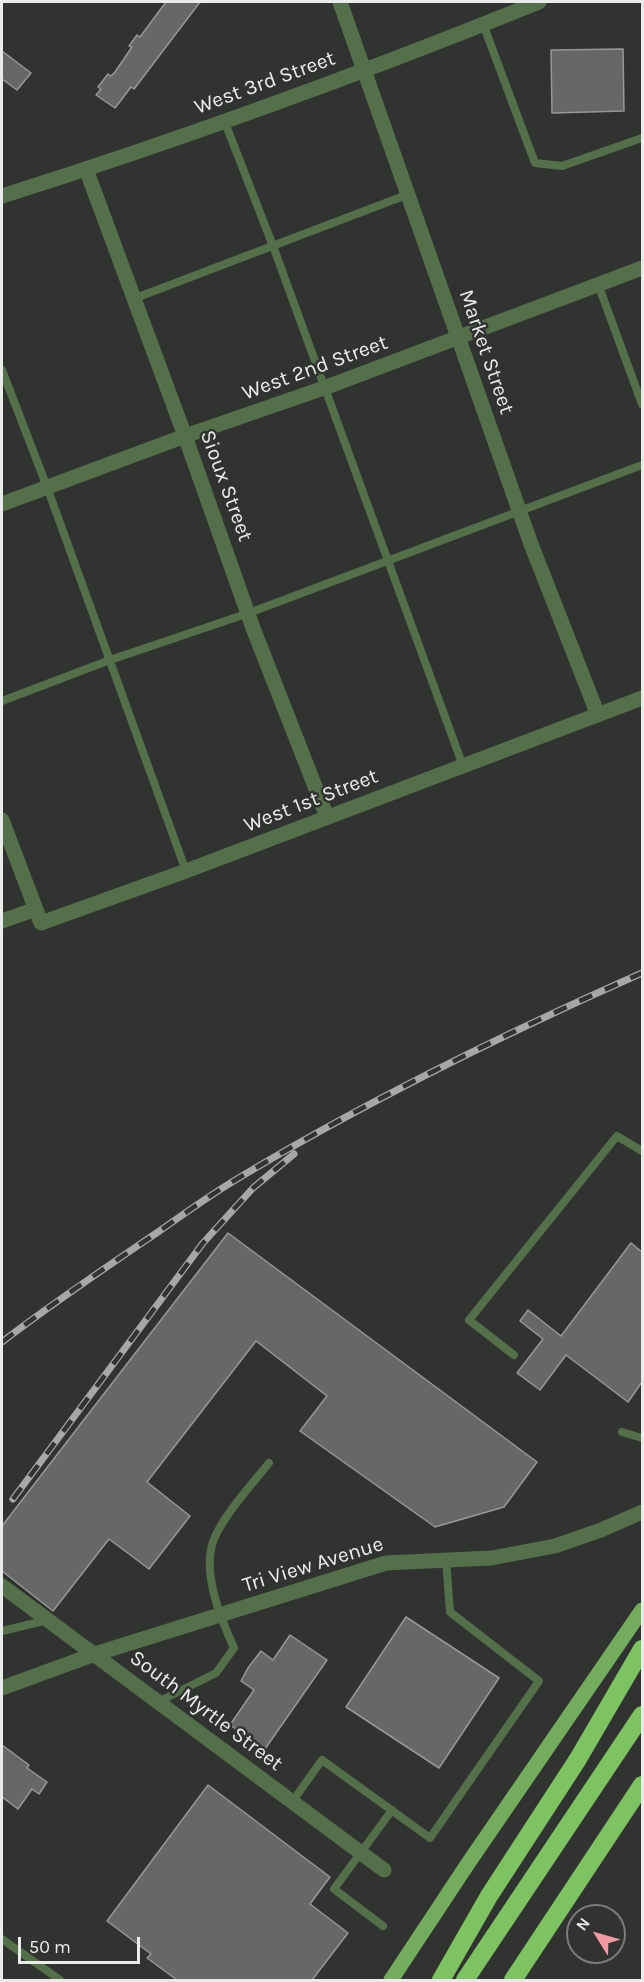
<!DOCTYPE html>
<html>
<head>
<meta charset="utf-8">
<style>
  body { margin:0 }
  #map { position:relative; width:644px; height:1982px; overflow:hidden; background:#313330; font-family:Karla,sans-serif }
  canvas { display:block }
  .frame { position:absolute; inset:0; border:3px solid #eaecea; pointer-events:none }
  .north { position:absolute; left:566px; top:1904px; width:60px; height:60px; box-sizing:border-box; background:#313330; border:2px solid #7b7d7a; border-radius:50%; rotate:307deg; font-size:16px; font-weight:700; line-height:24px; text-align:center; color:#eaecea }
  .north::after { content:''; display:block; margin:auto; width:21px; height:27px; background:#f49aa3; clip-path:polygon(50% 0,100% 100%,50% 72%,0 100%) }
  .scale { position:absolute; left:18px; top:1937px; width:122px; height:27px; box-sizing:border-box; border:3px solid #eaecea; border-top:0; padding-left:8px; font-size:18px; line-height:21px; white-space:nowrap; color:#eaecea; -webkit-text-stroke:4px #313330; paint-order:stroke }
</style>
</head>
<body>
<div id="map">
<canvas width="644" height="1982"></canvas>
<div class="frame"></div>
<div class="north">N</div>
<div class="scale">50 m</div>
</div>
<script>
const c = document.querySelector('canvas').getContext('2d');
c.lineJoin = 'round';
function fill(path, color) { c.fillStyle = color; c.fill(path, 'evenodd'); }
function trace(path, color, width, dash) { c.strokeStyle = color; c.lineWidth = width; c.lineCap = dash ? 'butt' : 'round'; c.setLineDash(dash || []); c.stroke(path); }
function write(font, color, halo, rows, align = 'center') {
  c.font = font + ' Karla,sans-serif'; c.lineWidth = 5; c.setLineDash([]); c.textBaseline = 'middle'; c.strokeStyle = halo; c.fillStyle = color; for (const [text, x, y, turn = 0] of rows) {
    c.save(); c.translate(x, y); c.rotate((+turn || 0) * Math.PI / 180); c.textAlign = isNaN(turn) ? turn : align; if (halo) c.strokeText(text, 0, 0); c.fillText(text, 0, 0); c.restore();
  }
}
const building = new Path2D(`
  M166 2H200L134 89 131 87 115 108 96 95 101 89 98 87 108 74 111 76 115 72 132 47 129 46 137 35 140 37Z
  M623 49 624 111 552 113 551 50Z
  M2 51 31 73 17 90 2 79Z
  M228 1233 537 1462 504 1507 435 1527 300 1431 327 1396 256 1341 147 1482 190 1516 149 1569 109 1539 53 1611 2 1571V1526Z
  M631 1243 642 1252V1382L628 1402 566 1355 540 1390 517 1373 543 1339 520 1321 528 1310 561 1336Z
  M406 1617 499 1678 439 1768 346 1707Z
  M290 1635 327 1660 265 1749 230 1725 254 1690 241 1681 248 1668 261 1651 273 1660Z
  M2 1745 29 1765 27 1768 47 1782 39 1794 32 1789 18 1809 2 1797Z
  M208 1785 330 1877 310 1904 348 1933 312 1980H177L147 1958 151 1954 107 1921Z`);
fill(building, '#656864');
trace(building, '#969994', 1.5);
trace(new Path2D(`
  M483 24 535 163 562 166 642 138
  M224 120 273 246 463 766
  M598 284 642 404
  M133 299 409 194
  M2 370 47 487 186 871
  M2 701 110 660 249 613 642 465
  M514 1355 469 1320 617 1136 642 1151
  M622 1432 642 1438
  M2 1631 48 1620
  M158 1702 216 1673 234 1648C221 1619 202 1574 213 1542 221 1518 253 1483 269 1463
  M292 1802 322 1760 430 1838 539 1681 450 1612 446 1559
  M383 1926 334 1889 392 1810
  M2 1939 60 1980`), '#54704a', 8);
trace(new Path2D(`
  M340 2 531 544 598 715
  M86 169 185 436 253 628 327 817
  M2 504 185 436 324 388 642 268
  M2 820 41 923 186 871 642 698
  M2 921 36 909
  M2 1586 384 1870`), '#54704a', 15);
trace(new Path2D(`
  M2 196C183 139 363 73 539 2
  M2 1688 95 1654 386 1563 491 1558 555 1546 601 1530 642 1512`), '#54704a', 15);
trace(new Path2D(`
  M391 1980 469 1862 642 1610`), '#73ac5c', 15);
trace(new Path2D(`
  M441 1980 489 1896 578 1759 642 1649
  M465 1980 642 1715
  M513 1980 642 1785`), '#7ec362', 18);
const rail = new Path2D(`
  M2 1342C53 1303 105 1268 158 1232 184 1214 210 1195 237 1179 367 1101 504 1034 642 973
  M13 1499 203 1243 253 1188 294 1154`);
trace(rail, '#a6a8a6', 7);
trace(rail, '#313330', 4.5, [14]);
write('21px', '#eaecea', '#313330', [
  ["West 3rd Street",265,83,-20],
  ["Market Street",486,352,71],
  ["West 2nd Street",315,368,-20],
  ["Sioux Street",226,486,70],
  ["West 1st Street",311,801,-21],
  ["Tri View Avenue",313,1565,-17],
  ["South Myrtle Street",206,1711,37]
]);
</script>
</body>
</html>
